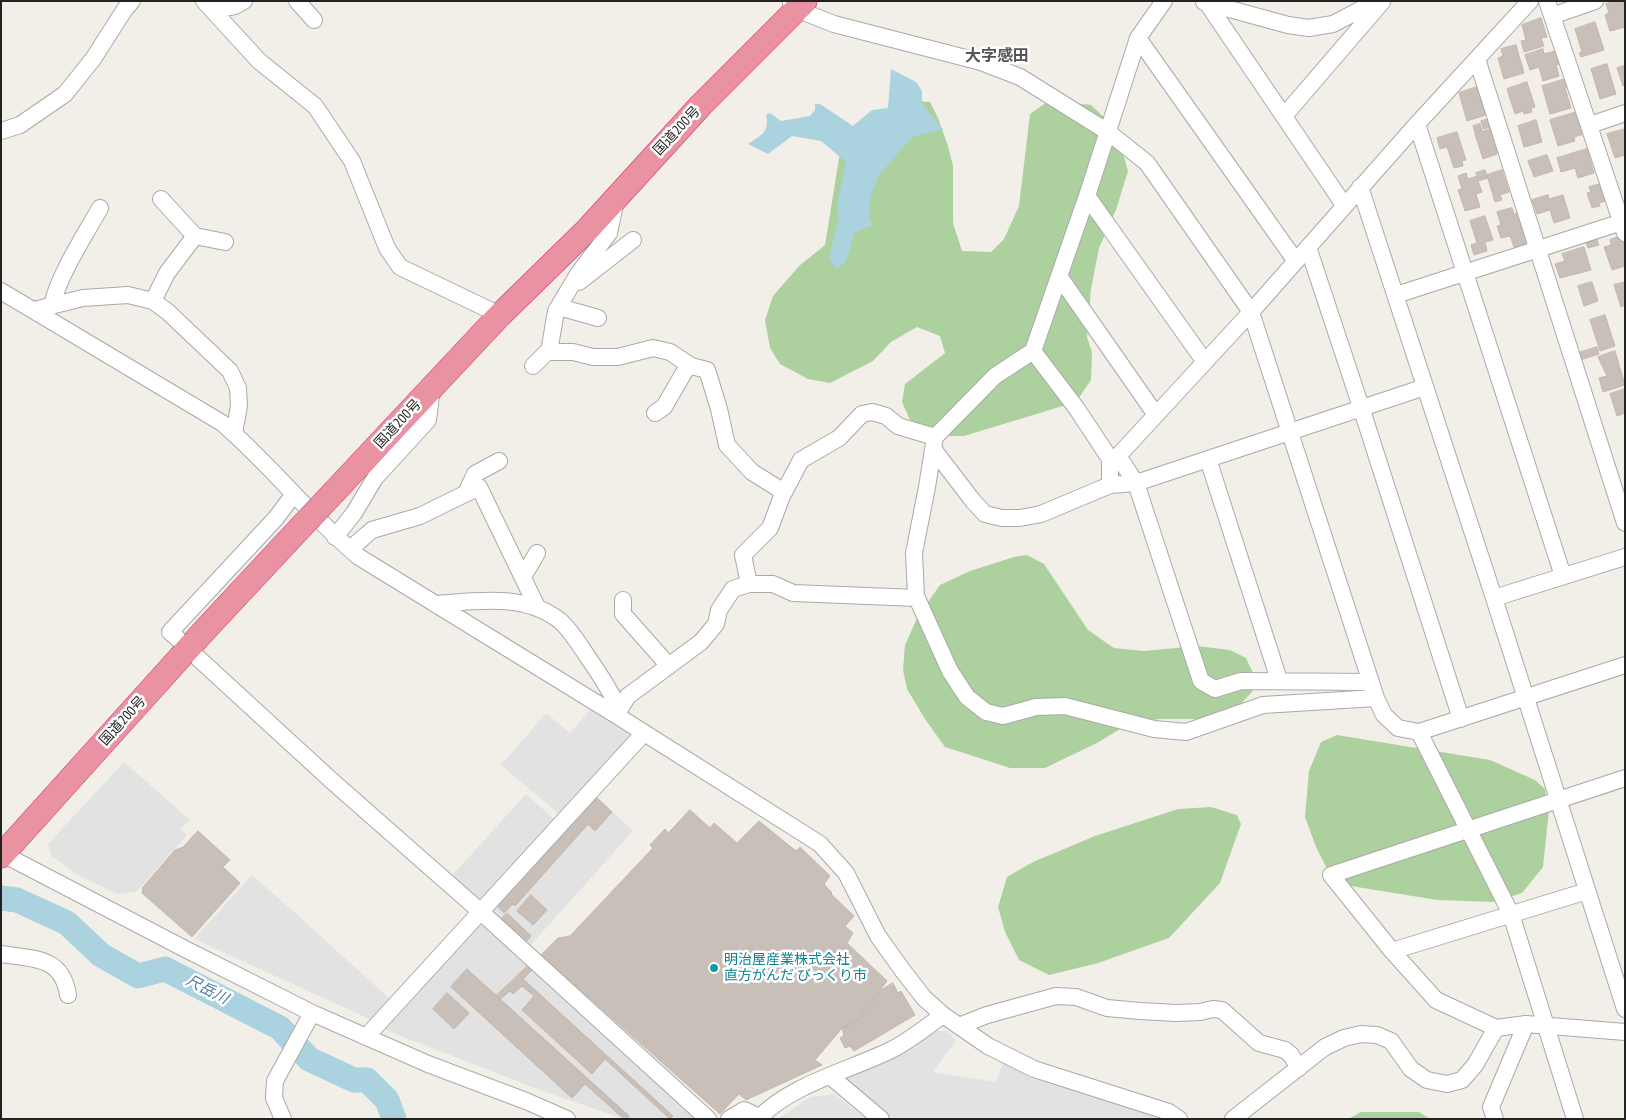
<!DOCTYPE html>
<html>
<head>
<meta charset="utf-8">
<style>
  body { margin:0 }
  #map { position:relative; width:1626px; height:1120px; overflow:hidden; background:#f2efe9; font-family:"PT Sans Narrow",sans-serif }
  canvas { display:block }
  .frame { position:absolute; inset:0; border:2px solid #222; pointer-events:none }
</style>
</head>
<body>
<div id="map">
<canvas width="1626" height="1120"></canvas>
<div class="frame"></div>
</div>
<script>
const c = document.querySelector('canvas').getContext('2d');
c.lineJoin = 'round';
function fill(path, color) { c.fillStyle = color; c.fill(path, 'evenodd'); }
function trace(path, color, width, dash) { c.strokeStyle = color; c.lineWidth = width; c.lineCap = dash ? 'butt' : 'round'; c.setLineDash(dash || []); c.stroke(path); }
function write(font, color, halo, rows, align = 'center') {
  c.font = font + ' "PT Sans Narrow","Noto Sans JP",sans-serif'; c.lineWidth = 5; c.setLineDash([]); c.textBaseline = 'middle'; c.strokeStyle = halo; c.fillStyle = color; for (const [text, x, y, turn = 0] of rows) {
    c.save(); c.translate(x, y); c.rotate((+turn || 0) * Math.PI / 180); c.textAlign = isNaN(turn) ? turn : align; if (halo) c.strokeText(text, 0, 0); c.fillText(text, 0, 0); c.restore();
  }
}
fill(new Path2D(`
  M907 100 930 102 938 118 948 146 953 166V223L962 251 991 252 1004 239 1019 206 1030 114 1044 104 1064 102 1091 105 1105 118 1121 147 1128 171 1116 210 1099 248 1091 289 1087 337 1092 352 1091 380 1076 402 964 436H940L910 420 902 402 905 384 945 353 940 336 917 327 891 342 873 361 830 383 808 379 780 364 770 348 765 320 773 296 799 266 825 245 841 146 869 117 893 105Z
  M1027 555 1044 564 1088 630 1114 648 1144 651 1197 646 1230 650 1246 658 1253 673 1252 692 1235 710 1205 719H1160L1130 723 1097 743 1045 768H1010L945 747 925 719 907 689 903 670 905 645 918 616 940 585 970 571 1014 557Z
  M1337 735 1490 760 1535 780 1545 789 1549 810 1543 867 1522 893 1493 902 1437 900 1351 886 1328 871 1316 847 1305 817 1309 771 1321 742Z
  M1211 807 1237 815 1241 824 1220 883 1169 938 1098 963 1049 975 1019 960 1005 932 998 907 1007 877 1033 862 1095 836 1178 809Z
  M1361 1112H1419L1430 1119H1348Z`), '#add19e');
fill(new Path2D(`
  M590 710 632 736 560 815 501 765 546 713 570 733Z
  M124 762 190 820 181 829 187 835 137 891 117 894 80 876 51 856 48 844Z
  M526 794 556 821 479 906 449 879Z
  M595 795 633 831 529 947 490 911Z
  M252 875 303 920 392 1001 372 1020 194 939Z
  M479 922H484L700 1119H624L540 1090 383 1029Z
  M937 1031H946L956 1040 933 1072 996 1082 1003 1063 1033 1079 1112 1101 1159 1119H893L842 1079 904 1051Z
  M834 1094 867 1119H778L810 1097Z`), '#e2e2e2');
fill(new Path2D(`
  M891 69 916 82 922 91V104L943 129 912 137 879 175 871 195 869 218 873 225 855 232 846 261 836 269 829 257 839 218 837 206 846 162 821 141 792 136 768 154 748 144C761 135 770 133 766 115L770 113 781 121 810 116 815 110V104H820L853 126 872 110 888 108Z`), '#aad3df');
trace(new Path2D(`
  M1 898 17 900 67 923 101 955 138 976 165 969 280 1028 309 1059 354 1080H367L387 1100 394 1119`), '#aad3df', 25);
const building = new Path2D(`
  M1617 1H1623L1625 8V27L1610 31 1605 15 1609 13 1606 4Z
  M1541 18 1547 37 1541 38 1544 46 1524 52 1521 41 1526 40 1522 25Z
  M1595 22 1604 50 1581 57 1579 53 1582 52 1575 29Z
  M1516 45 1524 73 1504 79 1498 58 1503 56 1501 49Z
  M1543 49 1544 54 1555 51 1559 64 1556 65 1559 76 1543 81 1539 67 1530 70 1525 55Z
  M1607 64 1616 94 1600 99 1591 69Z
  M1624 66 1625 85 1623 86 1617 68Z
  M1569 78 1572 86 1565 88 1571 108 1550 114 1542 86Z
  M1527 82 1535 107 1531 108 1532 112 1524 114 1523 111 1515 114 1507 89Z
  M1477 87 1486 115 1467 121 1459 93Z
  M1577 112 1584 134 1574 137 1575 141 1558 146 1550 120Z
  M1490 119 1493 126 1483 129 1481 121Z
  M1536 120 1542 142 1524 147 1518 126Z
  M1480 124 1482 131 1475 133 1473 126Z
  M1490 129 1497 154 1483 159 1475 134Z
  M1625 129V155L1615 158 1607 134Z
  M1457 132 1466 160 1462 161 1463 166 1454 168 1447 147 1440 149 1437 138Z
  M1587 149 1594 173 1578 178 1575 168 1561 172 1557 158Z
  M1547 155 1553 171 1534 177 1528 161Z
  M1485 170 1488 178 1478 181 1482 192 1476 194 1480 207 1465 211 1458 190 1462 189 1458 176 1466 173 1468 179 1477 176 1476 173Z
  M1502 170 1509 192 1500 195 1502 200 1495 202 1487 175Z
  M1600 184 1605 201 1599 203 1600 206 1592 208 1587 193 1591 192 1589 187Z
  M1548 195 1549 199 1563 195 1570 218 1554 223 1550 210 1537 214 1532 200Z
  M1512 208 1514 214 1518 213 1528 243 1514 247 1510 236 1501 238 1497 226 1501 225 1497 212Z
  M1485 216 1493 240 1485 242 1487 251 1474 255 1471 245 1477 243 1470 221Z
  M1595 235 1599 245 1588 248 1585 238Z
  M1621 236 1625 248V266L1612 270 1604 247 1611 245 1610 240Z
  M1584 247 1591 270 1560 278 1555 264 1565 261 1562 254Z
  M1592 282 1598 301 1584 306 1578 286Z
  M1625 282V305L1621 307 1614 285Z
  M1605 315 1615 346 1600 351 1590 320Z
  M1597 347 1599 354 1580 360 1578 353Z
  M1615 351 1625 385 1603 392 1599 378 1607 376 1598 357Z
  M1625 389V413L1617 416 1610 394Z
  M595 796 612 812 595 831 588 824 515 906 513 904 504 913 497 906Z
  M690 810 710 828 714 823 737 843 759 821 796 851 800 847 830 876 824 884 832 893 831 894 854 916 845 926 853 933 847 943 887 981 858 1020 842 1028 815 1060 822 1065 746 1100 739 1094 720 1114 541 955 558 938 570 936 653 848 650 845 665 829 668 833Z
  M198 831 230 860 223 867 240 883 192 937 142 893 143 887 175 850 183 847Z
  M531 895 547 910 533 925 517 911Z
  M507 913 531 936 525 943 501 920Z
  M530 964 534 968 523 979 673 1116 670 1119 605 1059 592 1074 522 1010 534 996 522 986 513 994 510 991 500 999 496 996Z
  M467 969 629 1116 627 1119H624L585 1084 572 1098 451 987Z
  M893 983 898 993 901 991 915 1015 854 1051 850 1046 845 1048 840 1038 844 1035 842 1028 858 1020 880 991Z
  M447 993 469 1013 454 1029 433 1009Z`);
fill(building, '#c7bfb8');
trace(building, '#c4b6ab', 1);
const minor = new Path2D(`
  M204 1 259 61 315 106 352 161 387 248 400 267 500 315
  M216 1 223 8 235 6 244 1
  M297 1 314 20
  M1547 1 1625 233
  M1204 2 1288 25 1309 28 1333 24 1377 1
  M791 3 796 9 834 24 981 62 1020 77 1108 132 1147 163 1251 312 1376 698 1384 715 1398 728 1419 732 1625 665
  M1207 3 1344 205
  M1552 16 1595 1
  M1138 38 1295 260
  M1477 59 1625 523
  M1284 116 1382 2
  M1417 124 1563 576
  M1590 125 1625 113
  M1 131 20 125 65 94 93 59 125 9 132 1
  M1360 187 1494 598 1625 1009
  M1087 196 1205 362
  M161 199 195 236 225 242
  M1308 247 1361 407 1461 719
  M1059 276 1156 415
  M579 282 633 240
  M1 291 222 423C271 465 310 516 359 557L616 715 820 844 846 873 878 936 903 971 924 998 943 1015 988 1046 1034 1069 1169 1112 1179 1119
  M1396 295 1625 221
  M153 301 167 273 195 236
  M52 306C58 276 85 235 100 208
  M559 307 598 318
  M34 310 83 298 128 295 153 301 168 312 230 371 238 388 239 406 234 433
  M1033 351 995 376 935 437 927 487 914 553 916 596 950 671 967 697 986 712 1003 716 1036 707 1065 706 1154 729 1186 732 1263 705 1376 698
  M549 352 556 311 578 274 609 233 616 200
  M533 366 547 352H573L593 357H618L653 348 670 352 691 366
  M655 413 664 407 686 369 691 366 707 370 719 409 727 445 752 472 784 492
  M934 450 973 501 985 514 1002 518H1020L1041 514 1110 485V459L1077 409 1033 351 1087 196 1138 38 1164 1
  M1118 456 1136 483 1425 387
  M1110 459 1118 456 1251 312 1417 124 1530 1
  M1208 459 1279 680
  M1110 485 1136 483 1201 681 1215 689 1241 681 1371 682
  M466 493 475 474 499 461
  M335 537 354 513 375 478 428 420 432 388
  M350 549 372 530 420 516 479 487 537 607
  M523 577 537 553
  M749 584 743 555 770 528 782 496 801 460 839 438 862 414 872 412 886 416 898 426 935 437
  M1494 598 1625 557
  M623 600V614L669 666
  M435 604C475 601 524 593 559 620 570 629 579 644 587 656 599 673 610 690 619 709
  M178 639 170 632 276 518 294 494
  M198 658 332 781 481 912 708 1119
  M616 715 628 696 701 642 716 624 719 610 733 589 749 584H773L793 593 917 598
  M1419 732 1511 914 1575 1119
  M1625 778 1331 875 1392 951 1436 1000 1496 1028 1526 1024 1625 1032
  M1 853 187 950 312 1013 428 1064 526 1101 567 1119
  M1392 951 1587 891
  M1 954C33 959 62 956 68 995
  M959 1026 987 1015 1056 996 1076 997 1107 1008 1140 1011 1176 1013 1200 1012 1213 1009 1222 1010 1259 1043 1285 1050 1291 1055 1299 1068
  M366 1037 644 733
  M830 1076 881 1119
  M283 1119 274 1098 275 1081 312 1013
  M729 1119 744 1110 759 1117
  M758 1119C790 1085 847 1071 889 1051 908 1042 926 1027 943 1015
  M1233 1119 1325 1047 1344 1038 1361 1034 1377 1035 1391 1041 1411 1069 1427 1080 1447 1084 1462 1080 1475 1065 1496 1028
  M1495 1119 1491 1107 1526 1024`);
const highway = new Path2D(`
  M335 491 500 315 587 230 701 105 805 1
  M1 856 203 632 286 543`);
trace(minor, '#a9a9a9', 18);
trace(highway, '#dc2a67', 25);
trace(minor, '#fff', 16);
trace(highway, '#e892a2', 24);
const highwayBridge = new Path2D(`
  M286 543 335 491`);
trace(highwayBridge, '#dc2a67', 25, []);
trace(highwayBridge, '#e892a2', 24);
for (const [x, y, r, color] of [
  [714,968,5,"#0f9aa8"]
]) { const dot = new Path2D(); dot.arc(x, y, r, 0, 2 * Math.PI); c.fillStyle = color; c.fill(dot); trace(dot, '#fff', 2); }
write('14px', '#222', '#fff', [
  ["国道200号",677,131,-47],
  ["国道200号",398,424,-47],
  ["国道200号",123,721,-48]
]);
write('14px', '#0d838f', '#fff', [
  ["明治屋産業株式会社",724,960],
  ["直方がんだ びっくり市",724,976]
], 'left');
write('italic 15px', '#4a7aab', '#fff', [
  ["尺岳川",207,990,27]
]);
write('bold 16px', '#555', '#fff', [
  ["大字感田",997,56]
]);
</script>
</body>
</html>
